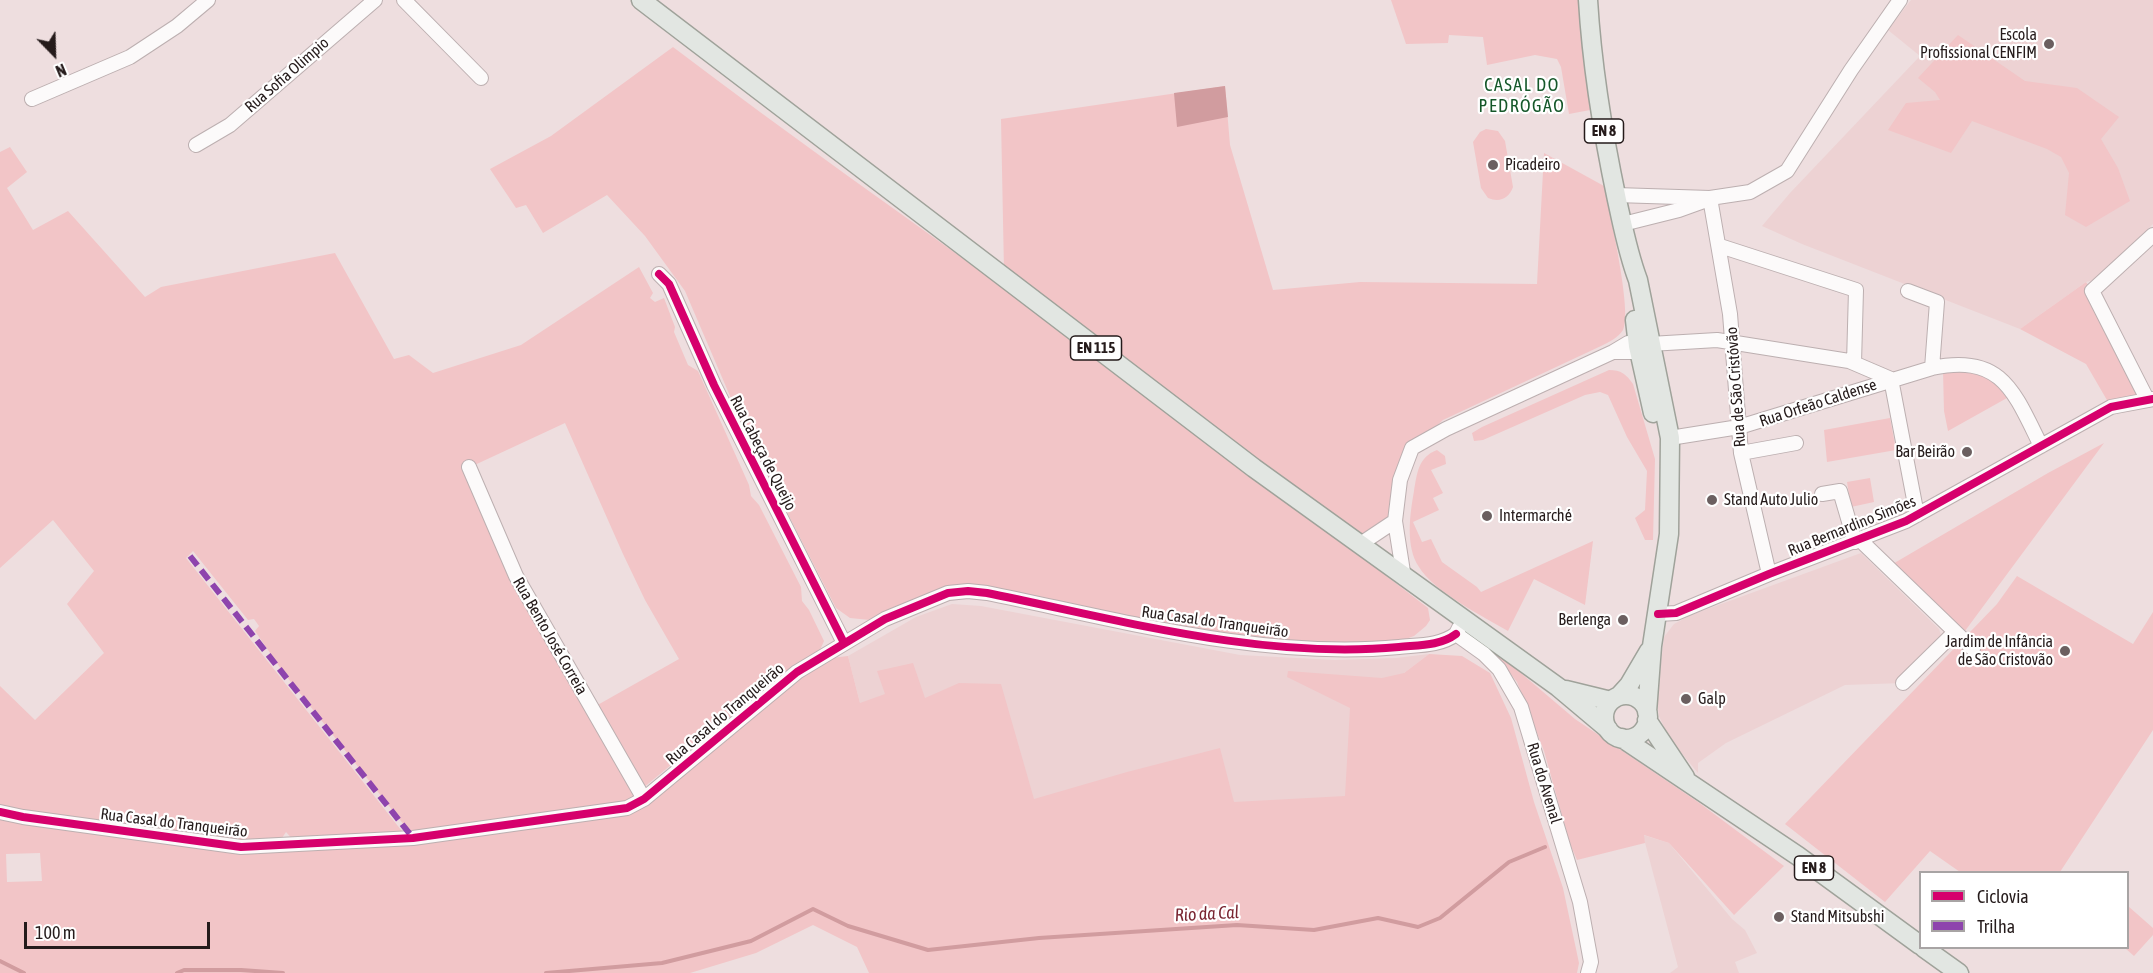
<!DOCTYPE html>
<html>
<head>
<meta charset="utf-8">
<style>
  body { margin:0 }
  #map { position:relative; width:2153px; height:973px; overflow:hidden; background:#eededf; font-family:"Asap Condensed",sans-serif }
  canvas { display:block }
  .legend { position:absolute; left:1919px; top:871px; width:210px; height:78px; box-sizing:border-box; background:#fff; border:2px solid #a8a4a4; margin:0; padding:8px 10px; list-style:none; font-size:18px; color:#251b1b }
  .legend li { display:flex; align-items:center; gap:12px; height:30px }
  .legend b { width:30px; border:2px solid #a8a4a4 }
  .north { position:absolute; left:24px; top:24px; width:60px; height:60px; -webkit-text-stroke:4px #fff; paint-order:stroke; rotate:157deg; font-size:16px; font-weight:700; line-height:24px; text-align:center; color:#251b1b }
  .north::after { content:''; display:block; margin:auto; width:21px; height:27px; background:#251b1b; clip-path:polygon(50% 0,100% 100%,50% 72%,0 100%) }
  .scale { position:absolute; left:24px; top:922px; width:186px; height:27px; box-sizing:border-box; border:3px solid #251b1b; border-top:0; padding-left:8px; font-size:18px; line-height:21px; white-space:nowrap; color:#251b1b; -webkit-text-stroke:4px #fff; paint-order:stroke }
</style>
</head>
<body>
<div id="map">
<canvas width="2153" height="973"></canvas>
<ul class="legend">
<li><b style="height:8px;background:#d6006c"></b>Ciclovia</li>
<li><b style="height:8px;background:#8e44ad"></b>Trilha</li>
</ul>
<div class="north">N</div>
<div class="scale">100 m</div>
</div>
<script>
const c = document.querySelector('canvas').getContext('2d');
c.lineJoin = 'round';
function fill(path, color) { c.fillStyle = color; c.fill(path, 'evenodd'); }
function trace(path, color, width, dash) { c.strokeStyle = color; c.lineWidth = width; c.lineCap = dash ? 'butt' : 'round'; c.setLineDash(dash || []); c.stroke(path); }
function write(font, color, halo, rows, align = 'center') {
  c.font = font + ' "Asap Condensed",sans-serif'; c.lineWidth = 4.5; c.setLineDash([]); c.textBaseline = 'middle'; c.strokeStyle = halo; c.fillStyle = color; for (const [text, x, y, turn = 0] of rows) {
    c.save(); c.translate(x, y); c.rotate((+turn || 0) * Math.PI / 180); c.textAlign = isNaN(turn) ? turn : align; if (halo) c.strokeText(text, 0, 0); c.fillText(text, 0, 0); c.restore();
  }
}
fill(new Path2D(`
  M1911 0H2153V224L2094 280 2086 282 2020 329 1802 244 1762 226 1790 193 1920 56 1888 30Z
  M1861 553 1939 629 1942 638 1903 683 1845 685 1726 743 1698 763V773L1669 738 1659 716 1657 699 1664 637 1674 624 1691 615Z
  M952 604 981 606 1240 655 1335 660 1396 658 1429 654 1404 673 1360 821 1026 852 860 703 848 656 916 617Z
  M1643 835 1669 843 1732 919 1745 930 1757 953 1735 962 1739 973H1670L1678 967Z`), '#edd2d3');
fill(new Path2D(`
  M1391 0H1579L1590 110 1569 114 1561 67 1557 59 1535 55 1487 65 1483 37 1449 35 1448 43 1406 44Z
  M1958 35 2025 81 2077 88 2119 117 2101 139 2118 168 2130 201 2086 227 2065 215 2069 173 2061 157 2047 149 1972 121 1951 153 1888 130 1906 103 1940 100 1935 92 1918 78Z
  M673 47C789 135 907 218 1025 303 1161 402 1295 505 1428 608L1430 620 1426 626 1414 636 1395 643 1338 645 1246 637 973 587 914 601 870 620 850 618 836 608 742 424 685 291 645 236 607 195 543 233 526 205 516 208 490 169 551 136Z
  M1225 86 1230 145 1273 290 1360 282 1537 284 1544 153 1604 186C1609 210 1633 313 1623 330 1618 338 1609 342 1601 346L1443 420 1412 448 1395 521 1361 540 1004 271 1001 119Z
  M1486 129 1498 131 1505 141 1513 187C1509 198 1500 203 1488 198L1481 188 1473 142 1480 132Z
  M10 147 27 172 7 188 33 230 68 211 145 297 161 287 335 253 394 359 409 355 433 373 521 345 639 267 653 293 650 298 655 302 664 298 675 327 674 332 688 365 698 371 749 485 751 496 759 505 801 587 802 601 809 610 824 641 820 650 766 687 643 788 594 707 679 659 645 600 623 554 565 423 466 469 636 795 631 800 555 814 412 835 283 672 255 631 259 626 254 619 248 620 193 551 186 558 405 835 294 841 286 832 280 841 253 844 0 810V686L35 720 104 653 67 604 94 571 53 520 0 568V152Z
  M2086 282 2092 291 2147 399 2111 407 2086 364 2020 329Z
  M1609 370C1621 370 1626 374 1633 384L1655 459 1653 540H1645L1635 518 1645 510 1647 471 1627 437 1608 395 1600 392 1585 395 1483 440 1474 441 1472 433 1482 427Z
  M1943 371C1972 370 1990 373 2007 398L1948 431 1944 411Z
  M1890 418 1896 450 1827 462 1824 430Z
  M2104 443 1962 635 1891 565 2048 473Z
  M1437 450 1445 456 1446 464 1431 470 1443 493 1433 498 1439 510 1413 522 1422 542 1431 539 1442 562 1477 587 1481 592 1593 541 1585 605 1534 579 1508 631C1484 617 1433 591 1419 567 1405 546 1410 514 1414 491 1417 474 1418 457 1437 450Z
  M1870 478 1874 502 1851 507 1847 482Z
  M2017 576 2133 644 2153 612V730L2060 872H1960L1930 851 1885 902 1785 824 1997 604Z
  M1473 636 1496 652 1575 719 1698 802 1784 866 1734 915 1669 843 1644 835 1645 843 1577 860 1570 844 1544 751 1517 682 1502 663 1471 640Z
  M1429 654 1462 656 1490 673 1511 718 1534 802 1563 888 1579 963 1577 973H869L857 947 813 925 756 953 690 973H0V815L236 851 628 812 823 659 848 656 860 703 885 694 877 671 913 663 925 698 959 683 1001 684 1034 799 1127 772 1220 748 1234 802 1345 796 1350 708 1287 677 1288 671 1382 678 1404 673ZM40 853 42 881 7 882 6 854Z
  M2128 906 2153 928V935L2134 956 2125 948H2128Z`), '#f2c5c7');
fill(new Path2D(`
  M1225 86 1228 117 1177 127 1174 93Z`), '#d19c9f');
trace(new Path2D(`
  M0 961 24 973
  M177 973 184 970H241L283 973
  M546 973 662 963 751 941 813 909 848 926 928 950 1039 938 1237 925 1314 930 1378 918 1418 927 1440 918 1509 862 1545 847`), '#d19c9f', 4);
const minor = new Path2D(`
  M404 0 481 78
  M32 99 130 57 177 26 208 0
  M196 145 230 125 375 0
  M1616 195 1710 198 1750 192 1787 171 1851 70 1900 0
  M1710 198 1730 314 1741 453 1769 574
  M1623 224 1679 210 1704 201
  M1720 246 1856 290 1854 363
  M659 274 669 284 714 385 844 643
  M1908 291 1937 302 1932 368
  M1650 344 1717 340 1849 361 1891 379
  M1891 379 1917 515
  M2147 399 2092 291 2153 235
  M1670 438 1739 427 1932 368C2002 353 2014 392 2041 446
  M1741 453 1796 443
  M469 467 516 576 644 799
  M1822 494 1840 491 1855 542
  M1860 540 1973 649
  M1359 545 1395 521
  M1404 578 1395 521 1400 480 1412 448 1446 429 1613 352 1628 343 1638 346 1632 352H1613
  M1658 614 1676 613 1769 574 1906 521 2111 407 2153 399
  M1459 628 1456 634 1484 654 1499 669 1521 707 1580 902 1591 962 1588 973
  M1903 683 1955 632
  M0 812 23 817 241 847 413 838 627 808 644 799 797 672 885 619 948 593 968 591 987 593C1120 620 1263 660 1399 647 1419 645 1440 646 1456 634`);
const major = new Path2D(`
  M641 0 1254 468 1558 687 1608 729
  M1588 0C1592 67 1603 134 1617 200 1623 227 1628 254 1638 280L1670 438 1669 534 1652 646 1647 712
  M1635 320 1638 346 1653 413
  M1566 690 1611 701
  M1604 717a22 22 0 1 1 44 0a22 22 0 1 1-44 0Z
  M1619 696 1629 685 1649 651
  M1647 720 1685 777
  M1622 738 1798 856 1920 945
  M1924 948 1959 973`);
trace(minor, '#bcafb0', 16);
trace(major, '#9fa29a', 21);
trace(minor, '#fcfafa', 14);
trace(major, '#e2e6e2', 18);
trace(new Path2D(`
  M190 556 413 838`), '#8e44ad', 6, [12, 6]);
trace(new Path2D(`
  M659 274 669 284 714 385 844 643
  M1658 614 1676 613 1769 574 1906 521 2111 407 2153 399
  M0 812 23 817 241 847 413 838 627 808 644 799 797 672 885 619 948 593 968 591 987 593C1120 620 1263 660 1399 647 1419 645 1440 646 1456 634`), '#d6006c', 8);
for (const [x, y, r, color] of [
  [2049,44,6,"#6b5f60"],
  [1493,165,6,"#6b5f60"],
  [1967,452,6,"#6b5f60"],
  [1712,500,6,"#6b5f60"],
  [1487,516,6,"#6b5f60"],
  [1623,620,6,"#6b5f60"],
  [2065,651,6,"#6b5f60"],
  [1686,699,6,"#6b5f60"],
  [1779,917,6,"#6b5f60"]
]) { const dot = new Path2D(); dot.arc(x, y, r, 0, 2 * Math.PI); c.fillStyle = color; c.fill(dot); trace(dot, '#fff', 2); }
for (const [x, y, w] of [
  [1604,131,39],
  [1096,348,51],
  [1814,868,39]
]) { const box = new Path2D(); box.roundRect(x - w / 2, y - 12, w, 24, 4.5); c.fillStyle = '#fff'; c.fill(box); trace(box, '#251b1b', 1.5); }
write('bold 15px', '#251b1b', null, [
  ["EN 8",1604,131],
  ["EN 115",1096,348],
  ["EN 8",1814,868]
]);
write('16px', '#251b1b', '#fff', [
  ["Escola",2037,35,"right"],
  ["Profissional CENFIM",2037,53,"right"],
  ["Picadeiro",1505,165],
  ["Bar Beirão",1955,452,"right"],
  ["Stand Auto Julio",1724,500],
  ["Intermarché",1499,516],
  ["Berlenga",1611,620,"right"],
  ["Jardim de Infância",2053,642,"right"],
  ["de São Cristovão",2053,660,"right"],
  ["Galp",1698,699],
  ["Stand Mitsubshi",1791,917]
], 'left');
write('16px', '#251b1b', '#fff', [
  ["Rua Sofia Olimpio",287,75,-41],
  ["Rua de São Cristóvão",1736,387,-94],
  ["Rua Orfeão Caldense",1818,403,-18],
  ["Rua Cabeça de Queijo",763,453,63],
  ["Rua Bernardino Simões",1852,526,-22],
  ["Rua Casal do Tranqueirão",1215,622,8],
  ["Rua Bento José Correia",550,636,60],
  ["Rua Casal do Tranqueirão",725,714,-40],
  ["Rua do Avenal",1544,783,73],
  ["Rua Casal do Tranqueirão",174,823,7]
]);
c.letterSpacing = '1.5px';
write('18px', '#155729', '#fff', [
  ["CASAL DO",1522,85],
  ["PEDRÓGÃO",1522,106]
]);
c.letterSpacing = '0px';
write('italic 18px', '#792531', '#fff', [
  ["Rio da Cal",1207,914,-3]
]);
</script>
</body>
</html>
